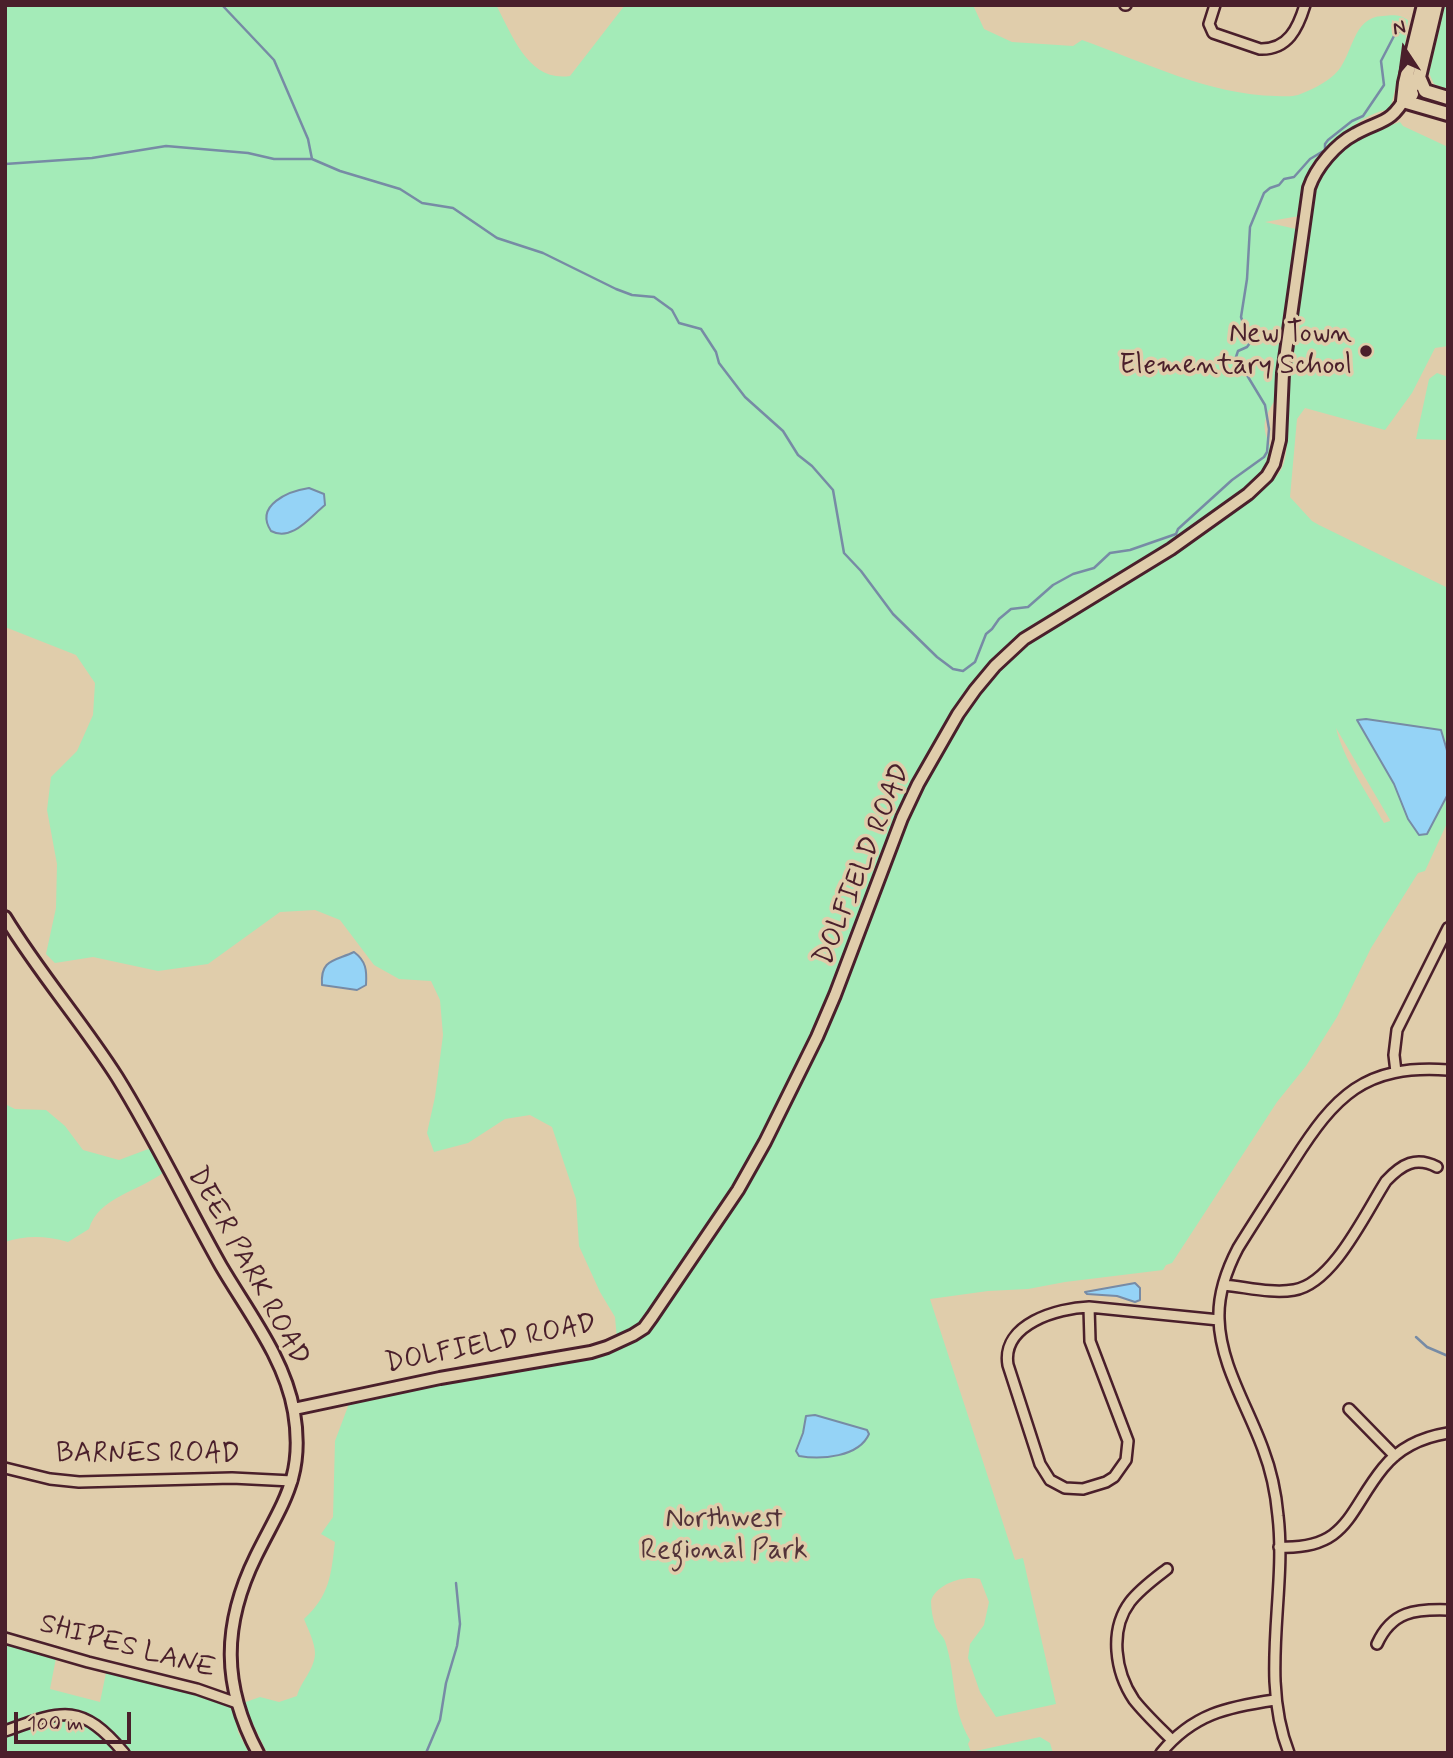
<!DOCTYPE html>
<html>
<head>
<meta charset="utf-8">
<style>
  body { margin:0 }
  #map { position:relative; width:1453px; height:1758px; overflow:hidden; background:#e0cdab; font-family:Mynerve,sans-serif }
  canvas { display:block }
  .frame { position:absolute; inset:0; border:7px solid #4a1f2b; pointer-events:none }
  .north { position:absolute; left:1369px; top:14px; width:70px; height:70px; -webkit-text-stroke:5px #e0cdab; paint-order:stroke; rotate:347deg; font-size:19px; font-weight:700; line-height:28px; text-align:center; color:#4a1f2b }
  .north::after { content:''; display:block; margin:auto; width:24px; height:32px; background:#4a1f2b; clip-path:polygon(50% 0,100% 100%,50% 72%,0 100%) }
  .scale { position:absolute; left:14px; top:1712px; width:117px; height:32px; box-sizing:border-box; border:4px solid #4a1f2b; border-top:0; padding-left:9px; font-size:21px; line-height:24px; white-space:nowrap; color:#4a1f2b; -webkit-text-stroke:5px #e0cdab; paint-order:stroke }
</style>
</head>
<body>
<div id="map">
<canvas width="1453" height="1758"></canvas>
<div class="frame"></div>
<div class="north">N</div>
<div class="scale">100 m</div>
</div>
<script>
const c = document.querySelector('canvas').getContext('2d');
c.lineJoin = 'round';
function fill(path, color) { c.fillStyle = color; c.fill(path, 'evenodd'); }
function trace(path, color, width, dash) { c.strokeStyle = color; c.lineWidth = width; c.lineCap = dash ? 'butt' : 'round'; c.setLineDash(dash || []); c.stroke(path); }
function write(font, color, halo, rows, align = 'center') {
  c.font = font + ' Mynerve,sans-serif'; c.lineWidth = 7; c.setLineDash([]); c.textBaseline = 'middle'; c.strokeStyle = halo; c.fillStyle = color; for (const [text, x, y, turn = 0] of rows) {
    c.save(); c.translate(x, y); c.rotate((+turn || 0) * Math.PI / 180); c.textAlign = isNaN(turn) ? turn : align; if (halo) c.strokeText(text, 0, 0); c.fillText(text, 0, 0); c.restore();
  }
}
fill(new Path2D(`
  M5 5H496C513 36 528 82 570 76L625 5H973L984 29 1012 42 1073 46 1082 40C1144 62 1210 95 1276 96 1283 96 1291 97 1298 95 1309 91 1326 83 1335 74 1354 56 1351 17 1383 16 1393 15 1399 14 1408 20L1404 53 1390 110C1370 108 1326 145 1314 162 1303 177 1301 198 1299 216L1265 222 1296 229 1275 400C1261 422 1262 429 1273 452L1260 476 1244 488 1256 494C1266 487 1276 479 1282 468 1290 452 1287 413 1288 394 1290 360 1298 328 1301 294 1308 233 1302 168 1365 135 1375 129 1389 126 1400 122L1403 126 1448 147V346L1435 348 1412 393 1385 430 1305 408 1297 419 1290 497 1312 521 1319 525 1448 588V821L1425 871 1418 873 1371 948 1337 1017 1306 1066 1277 1102 1172 1263 1166 1265 1163 1270 1065 1282 1028 1289 988 1291 930 1299 1015 1560 1023 1558 1056 1704 996 1717 980 1692 968 1658 970 1644 984 1625 989 1602 980 1579C964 1575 936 1584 931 1601 931 1610 933 1620 936 1628 939 1633 943 1636 945 1641 957 1677 950 1706 970 1740L968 1744 971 1752 1040 1737 1050 1743 1053 1753H267L243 1703 260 1697 279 1702 297 1696C301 1681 315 1669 315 1653 315 1643 308 1629 304 1619 330 1595 331 1575 335 1542L321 1534 333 1517 335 1441 350 1401 628 1342 624 1333 617 1339 615 1317 600 1292 579 1246 576 1199 552 1127 530 1115 505 1119 468 1143 434 1152 427 1133 435 1097 443 1035 440 1000 431 981 399 979 374 965 340 920 315 910 280 912 208 964 158 971 93 957 55 963 46 954 56 908 57 864 47 810 51 777 77 751 93 715 95 683 76 655 5 627ZM1336 728 1390 820V821L1384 823C1368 795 1343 758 1336 728Z
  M1445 5H1448V89L1434 84 1429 73Z
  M1437 373 1448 377V440L1416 439 1429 379Z
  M5 1104 15 1109 46 1110 65 1126 83 1150 119 1160 151 1148 164 1172C140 1191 98 1197 89 1229L68 1242C46 1236 27 1235 5 1242Z
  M5 1642 56 1658 50 1689 100 1702 107 1668 227 1704 234 1712 238 1732 249 1753H5Z`), '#a4ebb8');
const water = new Path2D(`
  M309 488 324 494 325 505C310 517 292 542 271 531 254 505 289 491 309 488Z
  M1366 719 1441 730 1448 754V794L1427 834 1419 835 1408 819 1394 784 1357 720Z
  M354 952C366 961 367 970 366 985L357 990 322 985C320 959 335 961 354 952Z
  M1135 1283 1140 1288V1300L1135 1302 1117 1296 1087 1294 1085 1292Z
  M815 1415 867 1430 869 1434C859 1457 821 1460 799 1456L796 1451 803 1433 806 1416Z`);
fill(water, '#95d3f6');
trace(water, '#778ba5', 2);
trace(new Path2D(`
  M222 5 274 60 308 139 312 159
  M5 164 92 158 166 146 248 153 274 159H312L340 171 400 189 422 203 453 208 497 238 543 253 616 289 632 295 654 297 672 310 679 323 701 329 716 352 719 363 745 397 783 431 798 455 812 466 833 490 844 553 861 571 893 614 937 657 953 669 963 671 975 662 986 634 992 629 999 619 1011 609 1028 607 1053 585 1073 574 1094 568 1110 553 1130 550 1176 534 1178 529 1232 480 1264 457 1267 452 1269 429 1265 405 1236 357 1238 351 1247 347 1250 343 1241 317 1247 279 1250 227 1264 193 1270 188 1279 185 1284 179 1294 177 1310 159 1325 150V144L1328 140 1352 121 1363 116 1384 85 1381 61 1395 34 1402 30
  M1416 1337 1427 1347 1448 1356
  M426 1753 440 1720 446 1683 457 1646 460 1624 456 1583`), '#778ba5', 2.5);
const minor = new Path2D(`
  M1125 5H1126
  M1215 5 1209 24 1213 33 1260 49C1288 50 1298 28 1305 5
  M1396 1072 1394 1055 1397 1030 1448 928
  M1224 1285C1246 1287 1272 1294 1294 1290 1333 1284 1366 1212 1386 1181 1402 1164 1416 1156 1437 1167
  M1089 1307 1090 1341 1128 1441 1126 1460 1114 1477 1106 1482 1083 1489 1065 1488 1050 1480 1040 1464 1008 1365C1001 1324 1058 1308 1089 1307L1219 1320
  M1349 1409 1395 1456
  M5 1468 50 1479 79 1482 232 1478 292 1481
  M1279 1547C1348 1550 1348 1511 1383 1468 1399 1448 1423 1437 1448 1433
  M1167 1569C1154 1579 1140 1589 1130 1602 1109 1630 1115 1672 1134 1700 1145 1714 1159 1727 1172 1740
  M5 1638 88 1662 197 1689 237 1703
  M1377 1644C1392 1611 1415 1609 1448 1610
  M5 1731C63 1710 81 1702 124 1753
  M1161 1753C1193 1714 1227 1707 1275 1700
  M1289 1753C1259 1677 1287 1594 1278 1516 1276 1493 1271 1470 1263 1449 1248 1407 1220 1364 1219 1319 1218 1294 1227 1269 1238 1248 1256 1219 1275 1190 1293 1162 1335 1096 1364 1064 1448 1070`);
const tertiary = new Path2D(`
  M5 917C39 973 82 1022 117 1077 155 1138 186 1204 221 1266 248 1312 285 1359 294 1412 305 1477 282 1503 256 1556 222 1625 222 1686 258 1753
  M294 1409 440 1378 591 1352 607 1347 633 1335 644 1328 652 1317 738 1190 765 1142 817 1037 835 995 902 818 918 784 958 714 975 690 995 666 1024 639 1171 549 1248 494 1267 476 1274 464 1280 440 1283 373 1309 188C1316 167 1336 144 1355 134 1382 119 1390 125 1407 95`);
const secondary = new Path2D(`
  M1424 5 1405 83 1403 101 1448 114
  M1419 77 1425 91 1448 98
  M1412 94 1408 93 1419 77 1436 5`);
trace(minor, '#4a1f2b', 14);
trace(tertiary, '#4a1f2b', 16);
trace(secondary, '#4a1f2b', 18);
trace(minor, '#e0cdab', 9);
trace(tertiary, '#e0cdab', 10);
trace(secondary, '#e0cdab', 12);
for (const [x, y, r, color] of [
  [1366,351,7,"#4a1f2b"]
]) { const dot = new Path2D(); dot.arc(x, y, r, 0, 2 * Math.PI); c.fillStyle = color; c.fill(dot); trace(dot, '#e0cdab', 2.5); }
write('28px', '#4a1f2b', '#e0cdab', [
  ["New Town",1352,335],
  ["Elementary School",1352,367]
], 'right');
write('28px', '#4a1f2b', '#e0cdab', [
  ["DOLFIELD ROAD",864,865,-68],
  ["DEER PARK ROAD",247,1267,61],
  ["DOLFIELD ROAD",491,1345,-11],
  ["BARNES ROAD",148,1455],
  ["SHIPES LANE",127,1648,15]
]);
write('28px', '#533339', '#e0cdab', [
  ["Northwest",724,1520],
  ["Regional Park",724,1552]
]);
</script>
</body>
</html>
